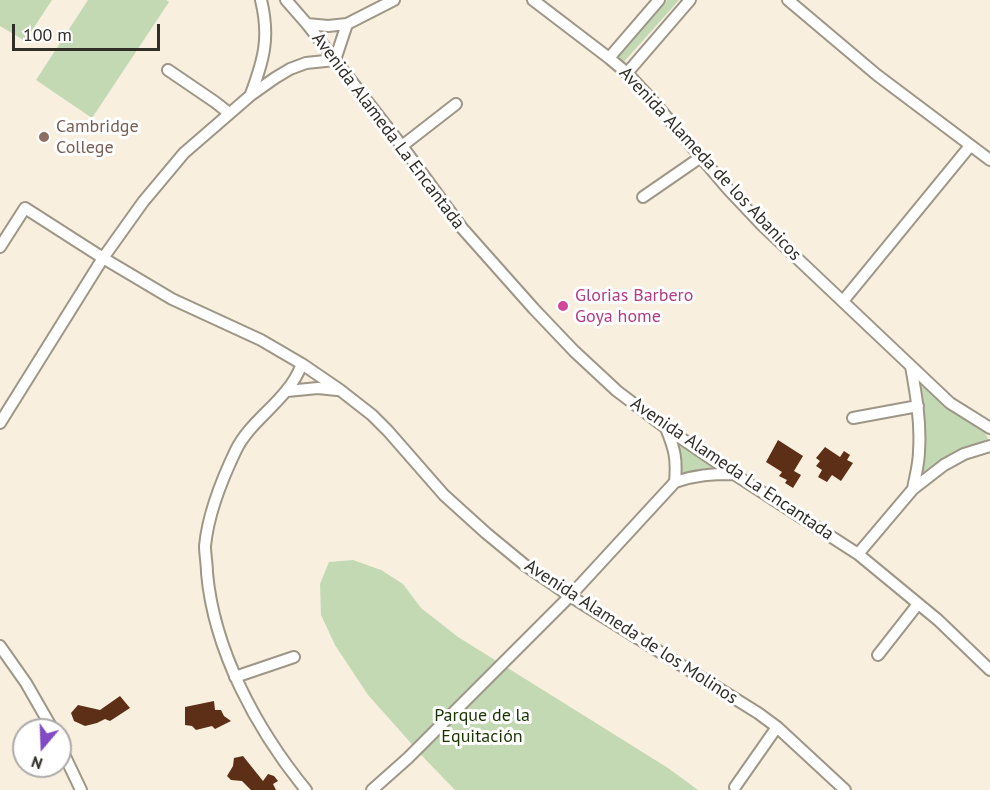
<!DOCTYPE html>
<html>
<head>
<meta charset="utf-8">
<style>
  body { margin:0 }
  #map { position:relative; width:990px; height:790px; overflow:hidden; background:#f8efde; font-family:"PT Sans",sans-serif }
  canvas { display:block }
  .north { position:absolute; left:12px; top:718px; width:60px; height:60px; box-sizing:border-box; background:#fff; border:2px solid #adaba9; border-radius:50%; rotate:199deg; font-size:16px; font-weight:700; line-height:24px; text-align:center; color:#312e28 }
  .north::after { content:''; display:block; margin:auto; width:21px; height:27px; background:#814bc3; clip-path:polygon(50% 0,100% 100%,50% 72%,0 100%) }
  .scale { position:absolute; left:12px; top:24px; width:148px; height:27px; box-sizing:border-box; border:3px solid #312e28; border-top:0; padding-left:8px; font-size:18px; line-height:21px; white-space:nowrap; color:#312e28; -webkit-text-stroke:4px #fff; paint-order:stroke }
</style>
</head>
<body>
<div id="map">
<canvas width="990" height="790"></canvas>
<div class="north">N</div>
<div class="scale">100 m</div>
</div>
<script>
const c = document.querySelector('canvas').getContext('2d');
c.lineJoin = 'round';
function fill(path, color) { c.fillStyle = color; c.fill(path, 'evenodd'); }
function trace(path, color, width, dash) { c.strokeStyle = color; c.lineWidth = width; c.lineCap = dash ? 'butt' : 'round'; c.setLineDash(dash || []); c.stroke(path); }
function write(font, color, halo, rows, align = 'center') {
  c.font = font + ' "PT Sans",sans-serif'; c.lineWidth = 6; c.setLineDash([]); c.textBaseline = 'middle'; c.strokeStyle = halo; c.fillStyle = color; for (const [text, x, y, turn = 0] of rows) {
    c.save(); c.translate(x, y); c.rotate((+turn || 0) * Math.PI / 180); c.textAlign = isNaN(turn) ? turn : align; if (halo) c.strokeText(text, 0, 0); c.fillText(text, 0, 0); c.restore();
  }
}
fill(new Path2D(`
  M0 0H52L25 41 0 26Z
  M88 0H166L169 2 92 118 36 80Z
  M667 0H679L623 63 617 57Z
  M921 387H924L954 413 985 433 988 438 984 443 974 445 953 453 920 479 923 459 925 417 919 390Z
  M677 441 715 469 683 475Z
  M353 560 381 570 403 584 421 608 458 637 668 768 698 790H455L426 760 368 695 335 645 321 615 320 584 329 562Z`), '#c2d9b4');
fill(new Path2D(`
  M778 440 803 456 794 471 801 475 793 488 785 483 787 480 779 476 782 472 766 462Z
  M825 447 840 457 844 451 850 455 847 460 853 463 841 481 832 475 827 482 818 477 822 470 816 466 820 461 816 458Z
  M120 696 130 708 110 721 105 719 97 723 85 726 74 721 71 713 78 705 100 710Z
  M214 701 215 710H221L224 716 231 721 215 729 212 726 196 730 192 726 185 725V707Z
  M243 756 263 781 268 774 274 776 278 781 273 784 276 790H251L242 781 231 780 227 776 233 766 234 758Z`), '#5d2f17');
const minor = new Path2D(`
  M286 0 307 24 402 146 462 228 534 309 574 351 617 391 666 428 734 474 858 554 938 620 990 670
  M533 0 609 58 627 73 652 100 728 189 762 225 950 403 990 428
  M788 0 877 75 990 160
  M307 24 328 26 347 24 394 0
  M609 58 659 0
  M168 70 215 102 229 113
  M627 73 690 0
  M251 94C264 59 270 37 261 0
  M402 146 456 104
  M643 197 701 157
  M0 247 25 208 103 258 172 299 261 340 302 364 340 390 372 415 388 431 444 495 486 533 526 566 570 596 758 713 777 727 845 790
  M843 301 970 146
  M302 364C298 374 293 383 286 391 270 411 247 427 236 450 223 477 208 515 205 546 205 554 207 564 207 573 214 651 257 730 306 790
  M911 366C916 394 921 422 919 451 919 464 915 477 913 489
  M287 391 318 388 337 390
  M853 418 918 406
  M0 423 103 258 143 202 184 153 251 95 275 78 290 69 306 63 335 60 347 24
  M666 428C675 450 677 459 675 482
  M858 554 913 489 944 465 964 454 990 446
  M0 646 26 683 53 730
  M878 655 918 604
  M235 677 294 657
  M60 746 81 790
  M735 787 777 727
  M372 790 408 758 570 596 675 482C696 475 711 474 734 474`);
trace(minor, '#9e9686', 14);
trace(minor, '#fff', 10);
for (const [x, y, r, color] of [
  [44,137,6,"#8d6e63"],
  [563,306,6,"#d1479c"]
]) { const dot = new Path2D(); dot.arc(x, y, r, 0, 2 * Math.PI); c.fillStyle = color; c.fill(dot); trace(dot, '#fff', 2); }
write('18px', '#785e54', '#fff', [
  ["Cambridge",56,127],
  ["College",56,148]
], 'left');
write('18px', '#312e28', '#fff', [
  ["Avenida Alameda La Encantada",388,131,53],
  ["Avenida Alameda de los Abanicos",710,164,47],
  ["Avenida Alameda La Encantada",732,469,34],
  ["Avenida Alameda de los Molinos",631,632,33]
]);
write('18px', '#b23c85', '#fff', [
  ["Glorias Barbero",575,296],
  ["Goya home",575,317]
], 'left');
write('18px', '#1a3600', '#fff', [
  ["Parque de la",482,716],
  ["Equitación",482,737]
]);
</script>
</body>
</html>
